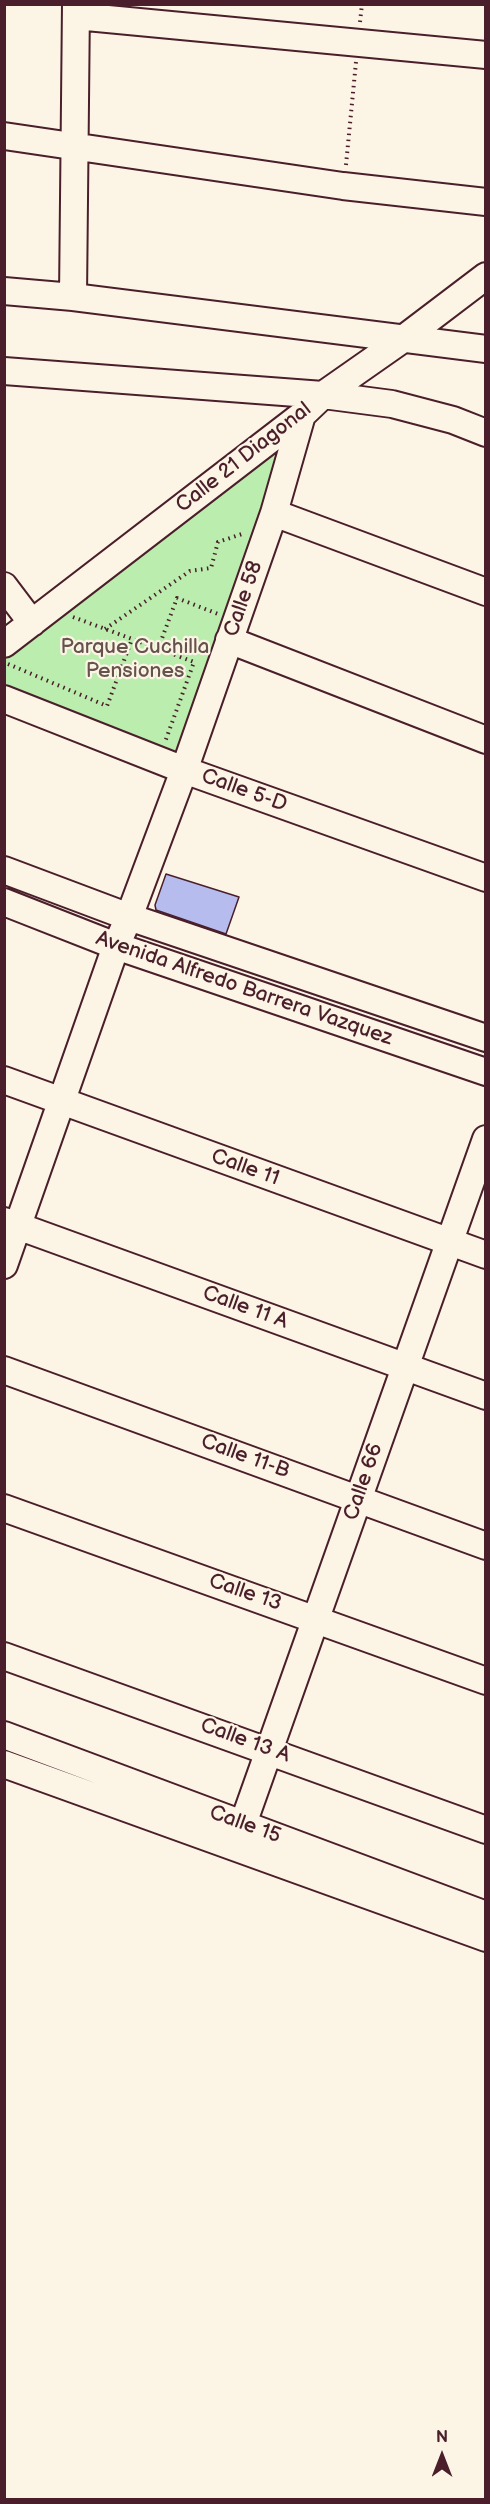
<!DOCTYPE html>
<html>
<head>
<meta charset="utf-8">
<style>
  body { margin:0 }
  #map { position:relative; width:490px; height:2504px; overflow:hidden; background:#fcf5e5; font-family:"Balsamiq Sans",sans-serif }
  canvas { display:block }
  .frame { position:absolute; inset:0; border:6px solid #4a1f2b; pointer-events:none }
  .north { position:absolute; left:412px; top:2426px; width:60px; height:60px; -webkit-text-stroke:4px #fcf5e5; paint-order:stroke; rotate:0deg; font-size:16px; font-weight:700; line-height:24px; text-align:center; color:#4a1f2b }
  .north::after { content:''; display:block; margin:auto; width:21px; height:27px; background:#4a1f2b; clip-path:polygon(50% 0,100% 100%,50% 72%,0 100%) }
</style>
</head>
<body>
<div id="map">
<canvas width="490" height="2504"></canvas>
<div class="frame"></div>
<div class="north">N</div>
</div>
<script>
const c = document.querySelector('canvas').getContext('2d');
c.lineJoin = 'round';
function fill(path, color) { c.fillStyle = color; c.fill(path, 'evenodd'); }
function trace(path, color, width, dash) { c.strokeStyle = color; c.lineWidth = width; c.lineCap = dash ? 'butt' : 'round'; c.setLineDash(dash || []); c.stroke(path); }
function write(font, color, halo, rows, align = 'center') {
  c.font = font + ' "Balsamiq Sans",sans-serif'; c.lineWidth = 4.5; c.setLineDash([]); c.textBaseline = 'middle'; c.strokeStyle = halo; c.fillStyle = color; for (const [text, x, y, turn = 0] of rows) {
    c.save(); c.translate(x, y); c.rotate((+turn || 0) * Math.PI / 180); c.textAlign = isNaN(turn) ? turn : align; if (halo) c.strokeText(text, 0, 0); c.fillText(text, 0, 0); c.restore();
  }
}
fill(new Path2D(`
  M294 427 186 765 5 694V659Z`), '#bbedae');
const building = new Path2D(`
  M166 874 239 897 226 934 156 910 155 905Z`);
fill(building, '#b6bdee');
trace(building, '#4a1f2b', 1.5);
const minor = new Path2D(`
  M76 16 486 55
  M4 136 343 186 486 202
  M4 291 73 297 486 349
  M73 297 76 4
  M4 371 323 395 392 404 453 420 486 433
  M274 513 486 592
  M4 586 32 623
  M229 640 486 740
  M4 644 302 415 323 395 403 339 486 276
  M4 699 184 770 486 878
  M4 870 129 917 486 1038
  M4 902 116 946 486 1072
  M4 1080 486 1255
  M4 1221 486 1396
  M4 1265 116 946 129 917 186 765 274 513 302 415
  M4 1370 486 1546
  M4 1508 486 1681
  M4 1656 486 1830
  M4 1735 486 1915
  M4 1764 486 1938
  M243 1824 486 1139`);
trace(minor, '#4a1f2b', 30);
trace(new Path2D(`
  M360 22 362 4
  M346 165 356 62
  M73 617 194 662 165 742
  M105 629 190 571 211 568 218 542 245 533
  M158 649 177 598 218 614
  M8 664 107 706 132 639`), '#4a1f2b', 4, [1.5, 4.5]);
trace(minor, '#fcf5e5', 26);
write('21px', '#4a1f2b', '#fcf5e5', [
  ["Calle 21 Diagonal",244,458,-38],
  ["Calle 58",244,599,-71],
  ["Calle 5-D",244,791,20],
  ["Avenida Alfredo Barrera Vazquez",244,989,19],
  ["Calle 11",245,1168,20],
  ["Calle 11 A",245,1308,20],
  ["Calle 11-B",245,1457,20],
  ["Calle 66",364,1482,-71],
  ["Calle 13",245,1593,19],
  ["Calle 13 A",245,1741,20],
  ["Calle 15",245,1825,20]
]);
write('21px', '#66524c', '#fcf5e5', [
  ["Parque Cuchilla",135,648],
  ["Pensiones",135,672]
]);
</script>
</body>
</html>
